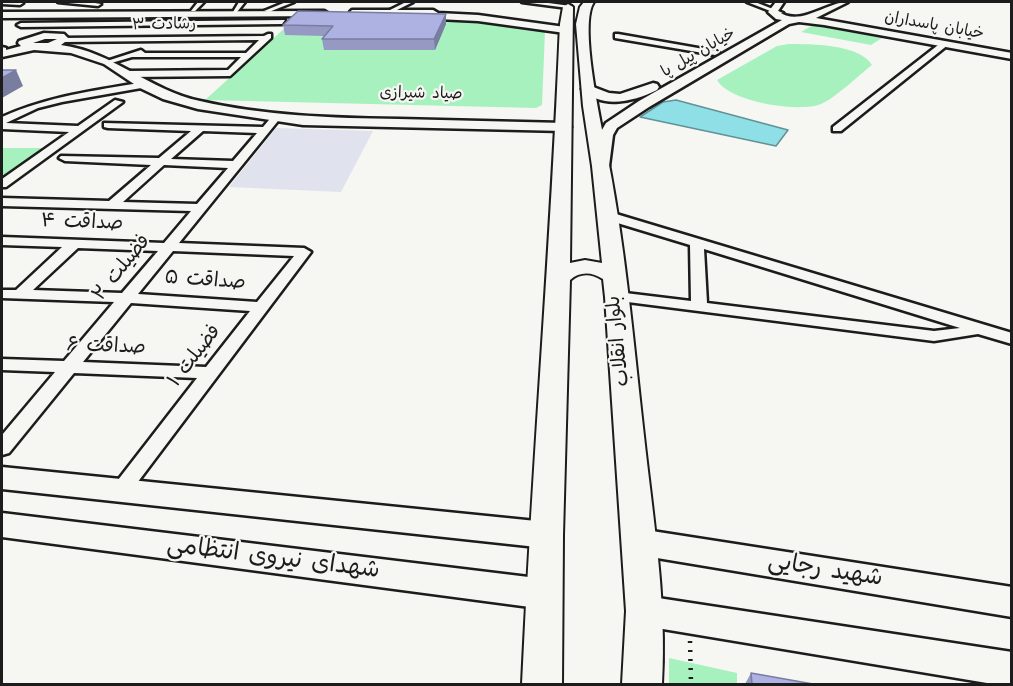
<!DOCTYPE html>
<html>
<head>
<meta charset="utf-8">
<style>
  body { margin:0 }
  #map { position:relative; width:1013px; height:686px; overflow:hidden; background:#f6f6f2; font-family:Kalam,sans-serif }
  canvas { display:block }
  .frame { position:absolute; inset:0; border:3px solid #1c1c1c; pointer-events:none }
</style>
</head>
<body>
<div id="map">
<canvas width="1013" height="686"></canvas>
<div class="frame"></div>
</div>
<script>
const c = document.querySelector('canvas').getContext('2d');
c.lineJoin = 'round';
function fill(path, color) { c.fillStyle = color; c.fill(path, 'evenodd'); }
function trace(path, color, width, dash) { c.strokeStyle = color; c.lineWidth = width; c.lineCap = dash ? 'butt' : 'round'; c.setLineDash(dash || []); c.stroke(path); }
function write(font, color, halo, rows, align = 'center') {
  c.font = font + ' Kalam,"Playpen Sans Arabic",sans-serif'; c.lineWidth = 4.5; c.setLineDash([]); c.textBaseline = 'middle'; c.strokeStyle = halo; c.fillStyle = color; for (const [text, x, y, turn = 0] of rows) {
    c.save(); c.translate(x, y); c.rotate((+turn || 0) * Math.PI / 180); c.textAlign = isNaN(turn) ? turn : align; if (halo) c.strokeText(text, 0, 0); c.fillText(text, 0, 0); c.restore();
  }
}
fill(new Path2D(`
  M276 128 373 131 341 192 229 187Z`), '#e0e2ee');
fill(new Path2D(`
  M297 17 455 20 539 29 545 31 542 105 536 108 205 100Z
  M813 25 882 38 871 45 801 32Z
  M789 44C812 44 859 44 872 65 859 75 834 99 821 104 799 113 729 102 717 80L777 46Z
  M2 148H47L2 179Z
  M669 658 737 673V684H669Z`), '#a7f1bf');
const water = new Path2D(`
  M676 100 788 130 776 146 640 117 663 102Z`);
fill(water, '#8fe0e6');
trace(water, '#619295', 1.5);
const street = new Path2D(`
  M2 2H22L23 3 20 5 2 4Z
  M58 2H89L101 4 98 6Z
  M198 2H204L195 11H191Z
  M239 2H245L237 12H233Z
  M286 2H294L269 12 264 11Z
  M406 2H413L389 14 384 13Z
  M522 2H541L571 6 568 8Z
  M747 2H755L783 13 778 14Z
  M285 20 282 24 21 27 17 25 21 23Z
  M268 34H271V38L230 76 128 77 124 74 128 71 228 70 241 57H132L108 64 104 62 141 50 145 53H246L259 40 63 42 59 40 63 38 264 36Z
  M618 34 715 51 719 53 715 55 615 38V34Z
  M942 42 949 44 841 131H833V127Z
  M2 47 6 48V52H2Z
  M144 82 147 83V87L62 102 38 108 6 123 78 126 115 100 123 102 6 187H2V179L69 132 2 129V117C49 96 93 91 144 82Z
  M274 114 282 116 179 243 304 248 311 252 128 495 121 497 114 495 111 489 197 378 74 373 9 453 2 455V435L55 372 2 370V359L64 361 114 302 2 298V290H16L62 247 2 245V237L164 243 191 211 2 206V198L109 201 151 165 65 161 59 158 61 156 159 158 191 131 108 128 104 127V123L263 127ZM203 131 257 133 233 161 171 159ZM164 165 228 168 197 204 123 202ZM78 248 158 251 122 293 33 290ZM173 251 294 256 257 302 138 294ZM131 303 250 311 206 367 83 362Z
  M606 211 1012 333V344L978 334 934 341 612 300 609 297 617 292 691 301 690 245 601 218 600 215ZM704 249 960 328 934 331 707 303Z`);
const secondary = new Path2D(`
  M776 2H784L778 11C799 28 826 2 848 2L816 18 1012 53V59L824 25 799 22 789 24 649 107 617 128 613 135 609 166 601 171 596 169 593 166 599 135 606 123 639 101 782 20 776 19 768 12Z
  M352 10H433L438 13 478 15 565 27 570 30 565 33 478 21 417 18 413 16 355 15 350 12Z
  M324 11 329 14 327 16 2 18V12Z
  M44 33 64 34 69 39 61 45C114 52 148 90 200 101 265 116 332 118 399 119 454 120 509 122 564 123L571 127 564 131 303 125 198 109 163 99 140 88 104 64 71 53 34 50 2 57V51L21 46 18 43 19 41ZM45 39H57L48 43H33Z
  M653 83 657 84 659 87 657 90C635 101 602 110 582 89L588 85 609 93 620 94Z
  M2 467 546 522 557 526 561 535 557 544 546 548 2 489Z
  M2 513 545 579 556 584 561 594 556 604 545 609 2 537Z
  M639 529 1012 587V617L639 555 628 551 624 542 628 533Z
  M645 596 1012 652V684H993L645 626 633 622 628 611 633 600Z`);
const primary = new Path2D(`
  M584 2H594C579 23 600 117 605 144 625 240 633 339 644 436 653 519 667 601 662 684H622L626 611 605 297 603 279C592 272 580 271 570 280L563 535 562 684H522C532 464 551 244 560 24L563 7 568 4 573 7 570 263 585 260 602 263 592 166 583 106 576 24 580 7Z`);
trace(street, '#1c1c1c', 5);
trace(secondary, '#1c1c1c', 5);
trace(primary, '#1c1c1c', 4);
trace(new Path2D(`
  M690 641 691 684`), '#1c1c1c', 4.5, [2, 7]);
fill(street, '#f6f6f2');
fill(secondary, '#f6f6f2');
fill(primary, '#f6f6f2');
fill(new Path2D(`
  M446 14V24L435 50H324L322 39 324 36 285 35 283 25Z
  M751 673 813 684H745Z`), '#9599c3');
fill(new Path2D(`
  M446 14V24L435 50 434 39Z
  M16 70 23 86 2 98V78Z`), '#797d9f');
const building = new Path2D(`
  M298 11 446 14 434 39H322L333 26 283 25Z
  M2 70H16L2 78Z
  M751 673 813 684H752Z`);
fill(building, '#adb2e3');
trace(building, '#797d9f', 1.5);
write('16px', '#1c1c1c', '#f6f6f2', [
  ["رشادت ۳",164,26,-1],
  ["خیابان پاسداران",934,27,10],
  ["خیابان پیل پا",699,54,-30],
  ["صیاد شیرازی",421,95,1]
]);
write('20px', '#1c1c1c', '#f6f6f2', [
  ["صداقت ۴",82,224,2],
  ["فضیلت ۲",123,269,-51],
  ["صداقت ۵",205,282,4],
  ["بلوار انقلاب",620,341,-96],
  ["صداقت ۶",106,348,2],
  ["فضیلت ۱",196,357,-52]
]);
write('24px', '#1c1c1c', '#f6f6f2', [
  ["شهدای نیروی انتظامی",273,560,7],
  ["شهید رجایی",825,572,9]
]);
</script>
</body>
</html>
